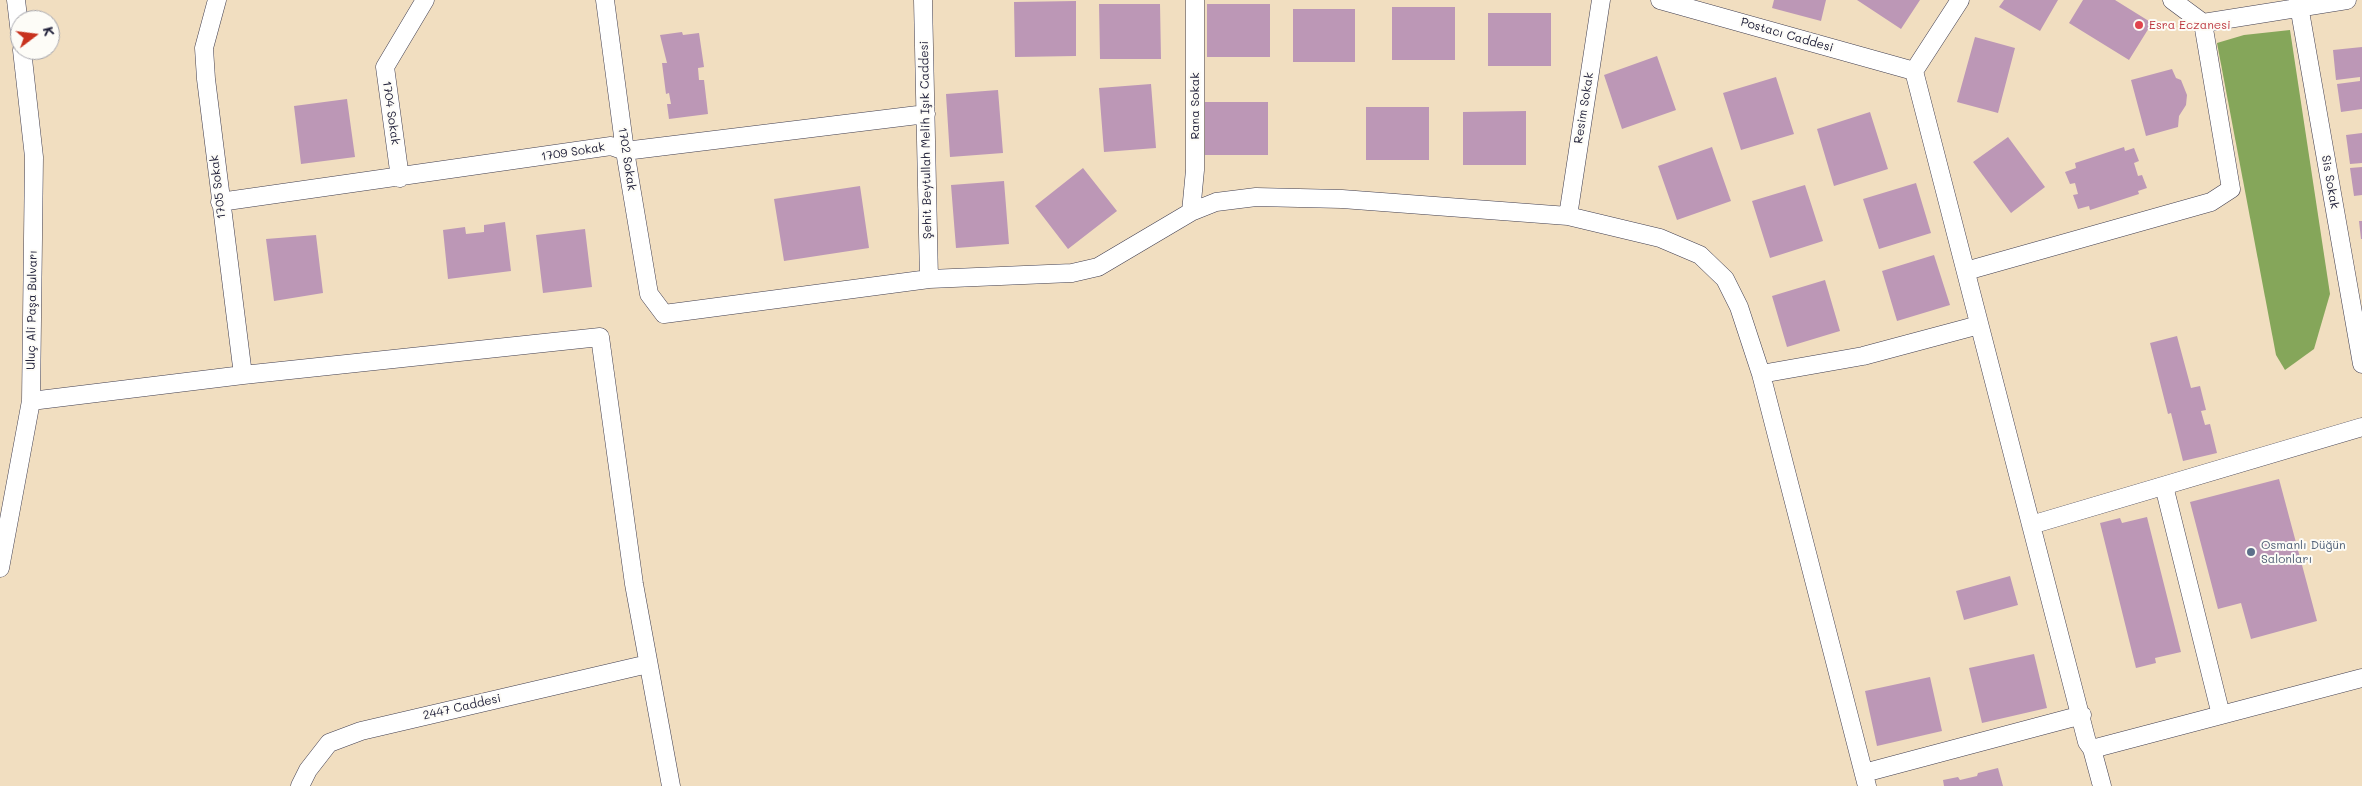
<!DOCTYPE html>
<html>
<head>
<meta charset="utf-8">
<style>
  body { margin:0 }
  #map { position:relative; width:2362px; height:786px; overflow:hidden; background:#f1dec0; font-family:Mali,sans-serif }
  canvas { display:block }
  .north { position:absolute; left:10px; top:10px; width:50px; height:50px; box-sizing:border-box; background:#fdfcf7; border:1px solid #a5a5ac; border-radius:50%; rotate:75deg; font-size:14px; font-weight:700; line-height:20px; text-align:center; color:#22223b }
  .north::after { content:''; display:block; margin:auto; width:18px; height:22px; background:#c8321e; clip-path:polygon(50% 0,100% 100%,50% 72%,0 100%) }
</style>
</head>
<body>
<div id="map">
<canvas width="2362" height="786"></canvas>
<div class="north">K</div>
</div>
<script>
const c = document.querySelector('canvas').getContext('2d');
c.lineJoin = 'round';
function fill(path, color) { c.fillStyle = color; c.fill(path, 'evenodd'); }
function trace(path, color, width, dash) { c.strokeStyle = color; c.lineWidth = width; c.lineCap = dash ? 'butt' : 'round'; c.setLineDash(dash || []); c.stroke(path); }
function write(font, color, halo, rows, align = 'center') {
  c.font = font + ' Mali,sans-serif'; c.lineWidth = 4; c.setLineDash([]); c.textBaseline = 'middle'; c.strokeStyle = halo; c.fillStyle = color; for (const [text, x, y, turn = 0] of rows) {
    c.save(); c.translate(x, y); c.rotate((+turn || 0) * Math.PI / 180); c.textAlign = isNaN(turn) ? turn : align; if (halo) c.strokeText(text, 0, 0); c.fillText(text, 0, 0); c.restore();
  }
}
fill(new Path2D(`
  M2290 30 2330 294 2314 349 2285 370 2276 355 2217 43 2244 35Z`), '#85a65a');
fill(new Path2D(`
  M1774 0H1826L1821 21 1772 8Z
  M1857 0H1920L1901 29Z
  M2004 0H2058L2040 31 1999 7Z
  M2083 0H2115L2152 23 2129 60 2069 23Z
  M1076 1V56L1015 57 1014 2Z
  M1099 4H1160L1161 59H1100Z
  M1207 4H1270V57H1207Z
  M1392 7H1455V60H1392Z
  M1293 9H1355V62H1293Z
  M1488 13H1551V66H1488Z
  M682 32 683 35 699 33 704 67 698 68 699 80H704L708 114 669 119 667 104H671L669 93 666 94 662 63H667L660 35Z
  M1975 37 2015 48 1998 113 1957 102Z
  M2362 47V109L2341 112 2337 84 2360 81V77L2336 80 2333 50Z
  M1657 56 1676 110 1622 129 1604 75Z
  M2172 69 2176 78 2181 80 2187 95 2186 105 2179 116 2178 127 2146 136 2131 80Z
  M1776 77 1794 134 1741 150 1723 93Z
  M1151 84 1156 148 1104 152 1099 88Z
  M998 90 1003 153 950 157 946 94Z
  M347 99 355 157 301 164 294 106Z
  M1205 102H1268V155H1205Z
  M1366 107H1429V160H1366Z
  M1526 111V165H1463V112Z
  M1870 112 1888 169 1834 186 1817 129Z
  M2362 133V163L2350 164 2346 135Z
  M2008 137 2045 187 2011 213 1973 162Z
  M1712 147 1731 201 1677 220 1658 166Z
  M2124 147 2125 151 2134 148 2139 161 2134 163 2138 176 2142 175 2147 188 2138 191 2139 194 2090 210 2089 206 2078 209 2073 195 2078 194 2075 183 2070 184 2065 172 2076 168 2075 163Z
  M2362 167V195L2354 196 2350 168Z
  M1083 168 1117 211 1068 249 1035 206Z
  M1004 181 1009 244 956 248 951 185Z
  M1916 183 1931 233 1879 249 1863 199Z
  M1805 185 1823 241 1770 258 1752 201Z
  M860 186 869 248 784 261 774 199Z
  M2359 221H2362V239H2361Z
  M505 222 511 271 448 279 443 230 465 227 466 234 484 232V225Z
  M585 229 592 287 543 293 536 235Z
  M316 235 323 293 274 301 266 239Z
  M1934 255 1950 305 1897 321 1882 271Z
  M1825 280 1840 331 1787 347 1772 296Z
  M2177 336 2191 388 2200 386 2206 410 2201 411 2205 425 2210 424 2217 453 2183 461 2171 413 2168 414 2150 343Z
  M2279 479 2317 621 2251 639 2241 603 2218 609 2190 502Z
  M2147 517 2181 652 2155 658 2156 663 2136 668 2100 523 2120 518 2122 523Z
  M2010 576 2018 605 1964 620 1956 591Z
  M2034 654 2047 708 1982 723 1969 668Z
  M1930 677 1942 731 1877 746 1865 691Z
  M1998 768 2003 786H1944L1943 780 1958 777 1960 780 1977 776 1978 773Z`), '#bc97b6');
const minor = new Path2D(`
  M16 0 20 34
  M217 0 204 48 206 79 243 375
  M605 0 625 151 649 294 664 314 929 279 1072 273 1098 267 1191 212 1216 202 1256 197 1342 199 1568 216 1660 238 1700 255 1725 279 1739 307 1761 374 1867 786
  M923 0 929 279
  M1660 0 1914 71
  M1960 0 1914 71 2087 742 2092 749 2102 786
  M2172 0 2203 23 2347 0
  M2298 0 2362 364
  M400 178 385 67 425 0
  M220 202 611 146 625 151 926 114
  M1191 212 1195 170V0
  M1568 216 1601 0
  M1966 271 2211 202 2231 189 2203 23
  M1761 374 1863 356 1979 325
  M31 401 243 375 600 337 634 584 671 786
  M2164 486 2221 715
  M2031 525 2362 427
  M0 568 31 401 34 157 22 50
  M2092 749 2362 678
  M1864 773 2082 715
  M300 786 308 770 329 743 361 731 648 664`);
trace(minor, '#413e4f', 19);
trace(minor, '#fff', 18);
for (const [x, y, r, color] of [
  [2139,25,5,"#e0444e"],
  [2251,552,5,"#5c6f8a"]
]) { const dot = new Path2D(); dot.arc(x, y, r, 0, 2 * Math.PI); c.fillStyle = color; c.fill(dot); trace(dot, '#fdfcf7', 2); }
write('12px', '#be3a42', '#fdfcf7', [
  ["Esra Eczanesi",2149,25]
], 'left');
write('12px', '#22223b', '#fdfcf7', [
  ["Postacı Caddesi",1787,35,16],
  ["Rana Sokak",1195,106,-90],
  ["Resim Sokak",1584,108,-81],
  ["1704 Sokak",391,113,82],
  ["Şehit Beytullah Melih Işık Caddesi",926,140,-91],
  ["1709 Sokak",573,152,-9],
  ["1702 Sokak",627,159,81],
  ["Sis Sokak",2330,182,80],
  ["1705 Sokak",218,187,-97],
  ["Uluç Ali Paşa Bulvarı",32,310,-89],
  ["2447 Caddesi",462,707,-13]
]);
write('12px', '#4e5e75', '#fdfcf7', [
  ["Osmanlı Düğün",2261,545],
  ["Salonları",2261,559]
], 'left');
</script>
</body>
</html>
